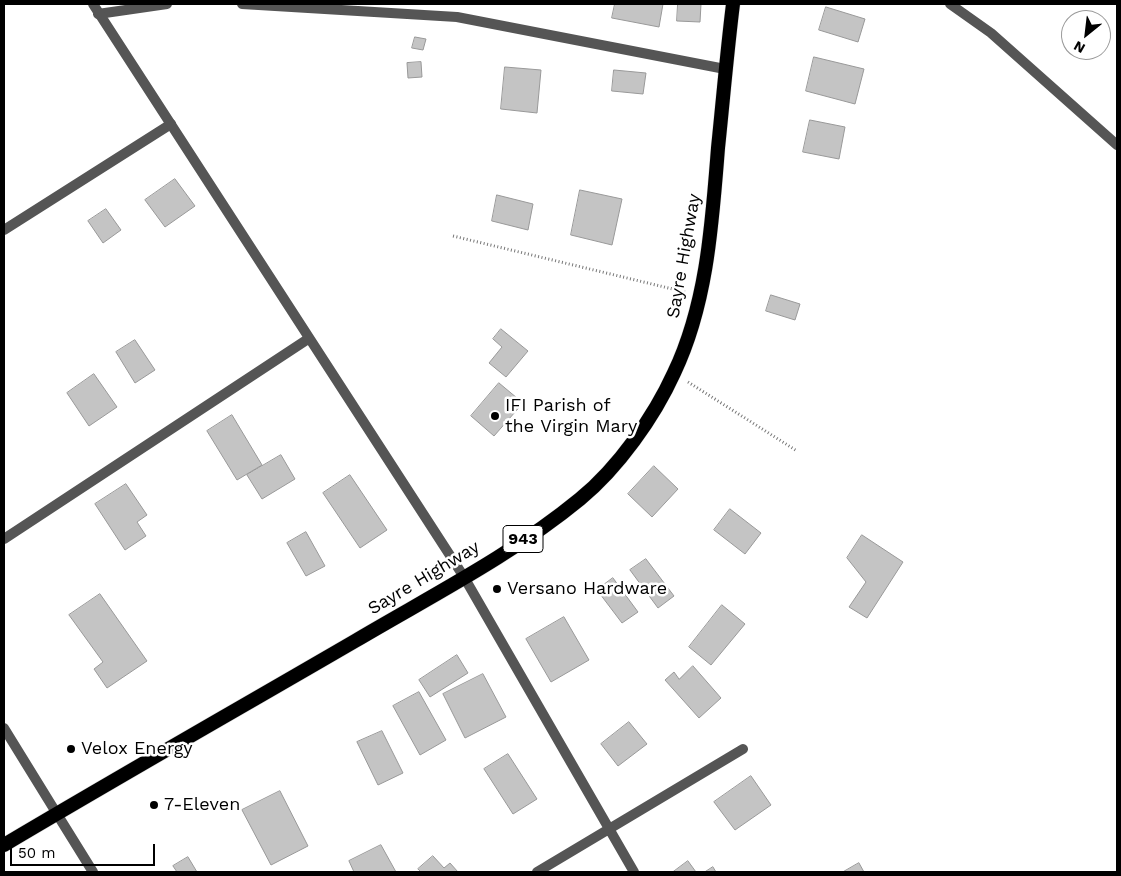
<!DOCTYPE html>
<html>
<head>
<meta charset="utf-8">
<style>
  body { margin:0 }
  #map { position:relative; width:1121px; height:876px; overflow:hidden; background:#fff; font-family:"Work Sans",sans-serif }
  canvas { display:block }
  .frame { position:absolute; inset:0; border:5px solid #000; pointer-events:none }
  .north { position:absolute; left:1061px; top:10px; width:50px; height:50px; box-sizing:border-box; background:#fff; border:1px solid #999; border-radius:50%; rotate:209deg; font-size:14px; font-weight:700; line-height:20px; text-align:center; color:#000 }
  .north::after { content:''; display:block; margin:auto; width:18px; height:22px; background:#000; clip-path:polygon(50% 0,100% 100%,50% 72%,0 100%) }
  .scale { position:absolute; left:10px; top:844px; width:145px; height:22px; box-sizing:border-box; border:2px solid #000; border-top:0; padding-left:6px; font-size:15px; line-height:18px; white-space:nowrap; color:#000; -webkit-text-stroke:4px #fff; paint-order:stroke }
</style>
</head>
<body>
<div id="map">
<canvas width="1121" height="876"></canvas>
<div class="frame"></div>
<div class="north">N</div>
<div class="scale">50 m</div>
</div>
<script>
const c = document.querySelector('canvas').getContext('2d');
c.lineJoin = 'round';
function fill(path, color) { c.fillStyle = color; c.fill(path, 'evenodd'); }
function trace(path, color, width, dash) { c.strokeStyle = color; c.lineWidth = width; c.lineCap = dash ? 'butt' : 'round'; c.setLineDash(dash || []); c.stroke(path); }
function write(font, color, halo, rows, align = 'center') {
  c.font = font + ' "Work Sans",sans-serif'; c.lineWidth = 5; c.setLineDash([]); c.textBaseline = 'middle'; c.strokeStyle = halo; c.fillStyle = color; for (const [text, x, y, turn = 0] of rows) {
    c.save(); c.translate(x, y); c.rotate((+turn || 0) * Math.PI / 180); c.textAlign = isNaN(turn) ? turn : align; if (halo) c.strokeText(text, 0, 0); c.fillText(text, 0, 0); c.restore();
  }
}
const building = new Path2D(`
  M615 4H663L659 27 612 18Z
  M678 4H701L700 22 677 21Z
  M826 7 865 19 858 42 819 30Z
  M415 37 426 39 423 50 412 48Z
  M814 57 864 69 855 104 806 91Z
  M421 62 422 77 408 78 407 63Z
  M505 67 541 70 537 113 501 109Z
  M614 70 646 73 643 94 612 91Z
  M810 120 845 127 839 159 803 152Z
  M175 179 195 206 165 227 145 200Z
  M580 190 622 199 612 245 571 235Z
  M497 195 533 204 528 230 492 221Z
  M106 209 121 230 103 243 88 221Z
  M771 295 800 304 795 320 766 311Z
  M501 329 528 351 506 377 489 363 502 347 493 339Z
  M135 340 155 370 135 383 116 352Z
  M94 374 117 407 89 426 67 393Z
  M499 383 523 403 494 436 471 416Z
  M232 415 262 465 237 480 207 431Z
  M281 455 295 479 262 499 247 475Z
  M654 466 678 489 652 517 628 494Z
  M350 475 387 530 360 548 323 493Z
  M126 484 147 515 137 522 146 536 125 550 95 504Z
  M730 509 761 533 745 554 714 530Z
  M306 532 325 566 306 576 287 543Z
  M862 535 903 562 867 618 849 607 866 582 847 558Z
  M646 559 674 596 658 608 630 570Z
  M613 578 638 612 622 623 597 590Z
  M100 594 147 661 107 688 94 669 103 662 69 615Z
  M722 605 745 624 711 665 689 647Z
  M564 617 589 660 551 682 526 639Z
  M457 655 468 673 430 697 419 680Z
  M693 666 721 698 699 718 665 680 674 672 679 679Z
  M483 674 506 717 465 738 443 694Z
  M419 692 446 740 420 755 393 706Z
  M629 722 647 744 618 766 601 744Z
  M382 731 403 773 378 785 357 742Z
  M508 754 537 799 513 814 484 769Z
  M751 776 771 805 735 830 714 802Z
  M280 791 308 846 271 865 242 810Z
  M381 845 396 872H354L349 861Z
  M433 856 444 868 450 863 458 872H421L418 869Z
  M188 857 197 872H177L173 866Z
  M688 861 696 872H673Z
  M859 863 864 872H843Z
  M713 867 716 872H705Z`);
fill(building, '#c4c4c4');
trace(building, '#999', 1);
const trunk = new Path2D(`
  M4 845C120 776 238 709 355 641 431 596 512 555 580 499 618 468 654 417 674 373 707 304 712 224 718 148 723 100 727 52 733 4`);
trace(trunk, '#dbdbdb', 15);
trace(new Path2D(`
  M453 236 685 292
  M688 382 797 451`), '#777', 3, [1, 2.5]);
trace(new Path2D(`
  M242 4 457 17 725 69
  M950 4 991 33 1117 145
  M98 14 167 4
  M4 230 171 124
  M4 539 308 339
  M464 577 634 872
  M4 728 57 814
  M537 872 743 749`), '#555', 10);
trace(new Path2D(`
  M93 4 464 577
  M57 814 93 872`), '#555', 10);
trace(trunk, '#000', 14);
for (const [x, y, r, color] of [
  [495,416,5,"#000"],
  [497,589,5,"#000"],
  [71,749,5,"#000"],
  [154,805,5,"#000"]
]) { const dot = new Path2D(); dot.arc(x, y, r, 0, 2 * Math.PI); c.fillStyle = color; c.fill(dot); trace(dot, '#fff', 2); }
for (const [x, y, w] of [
  [523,539,40]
]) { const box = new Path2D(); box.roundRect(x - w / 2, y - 13.5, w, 27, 4); c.fillStyle = '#fff'; c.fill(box); trace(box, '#000', 1); }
write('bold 16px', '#000', null, [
  ["943",523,539]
]);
write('18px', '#000', '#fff', [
  ["Sayre Highway",684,256,-80],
  ["Sayre Highway",424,578,-31]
]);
write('18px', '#000', '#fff', [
  ["IFI Parish of",505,406],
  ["the Virgin Mary",505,427],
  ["Versano Hardware",507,589],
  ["Velox Energy",81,749],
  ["7-Eleven",164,805]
], 'left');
</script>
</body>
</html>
